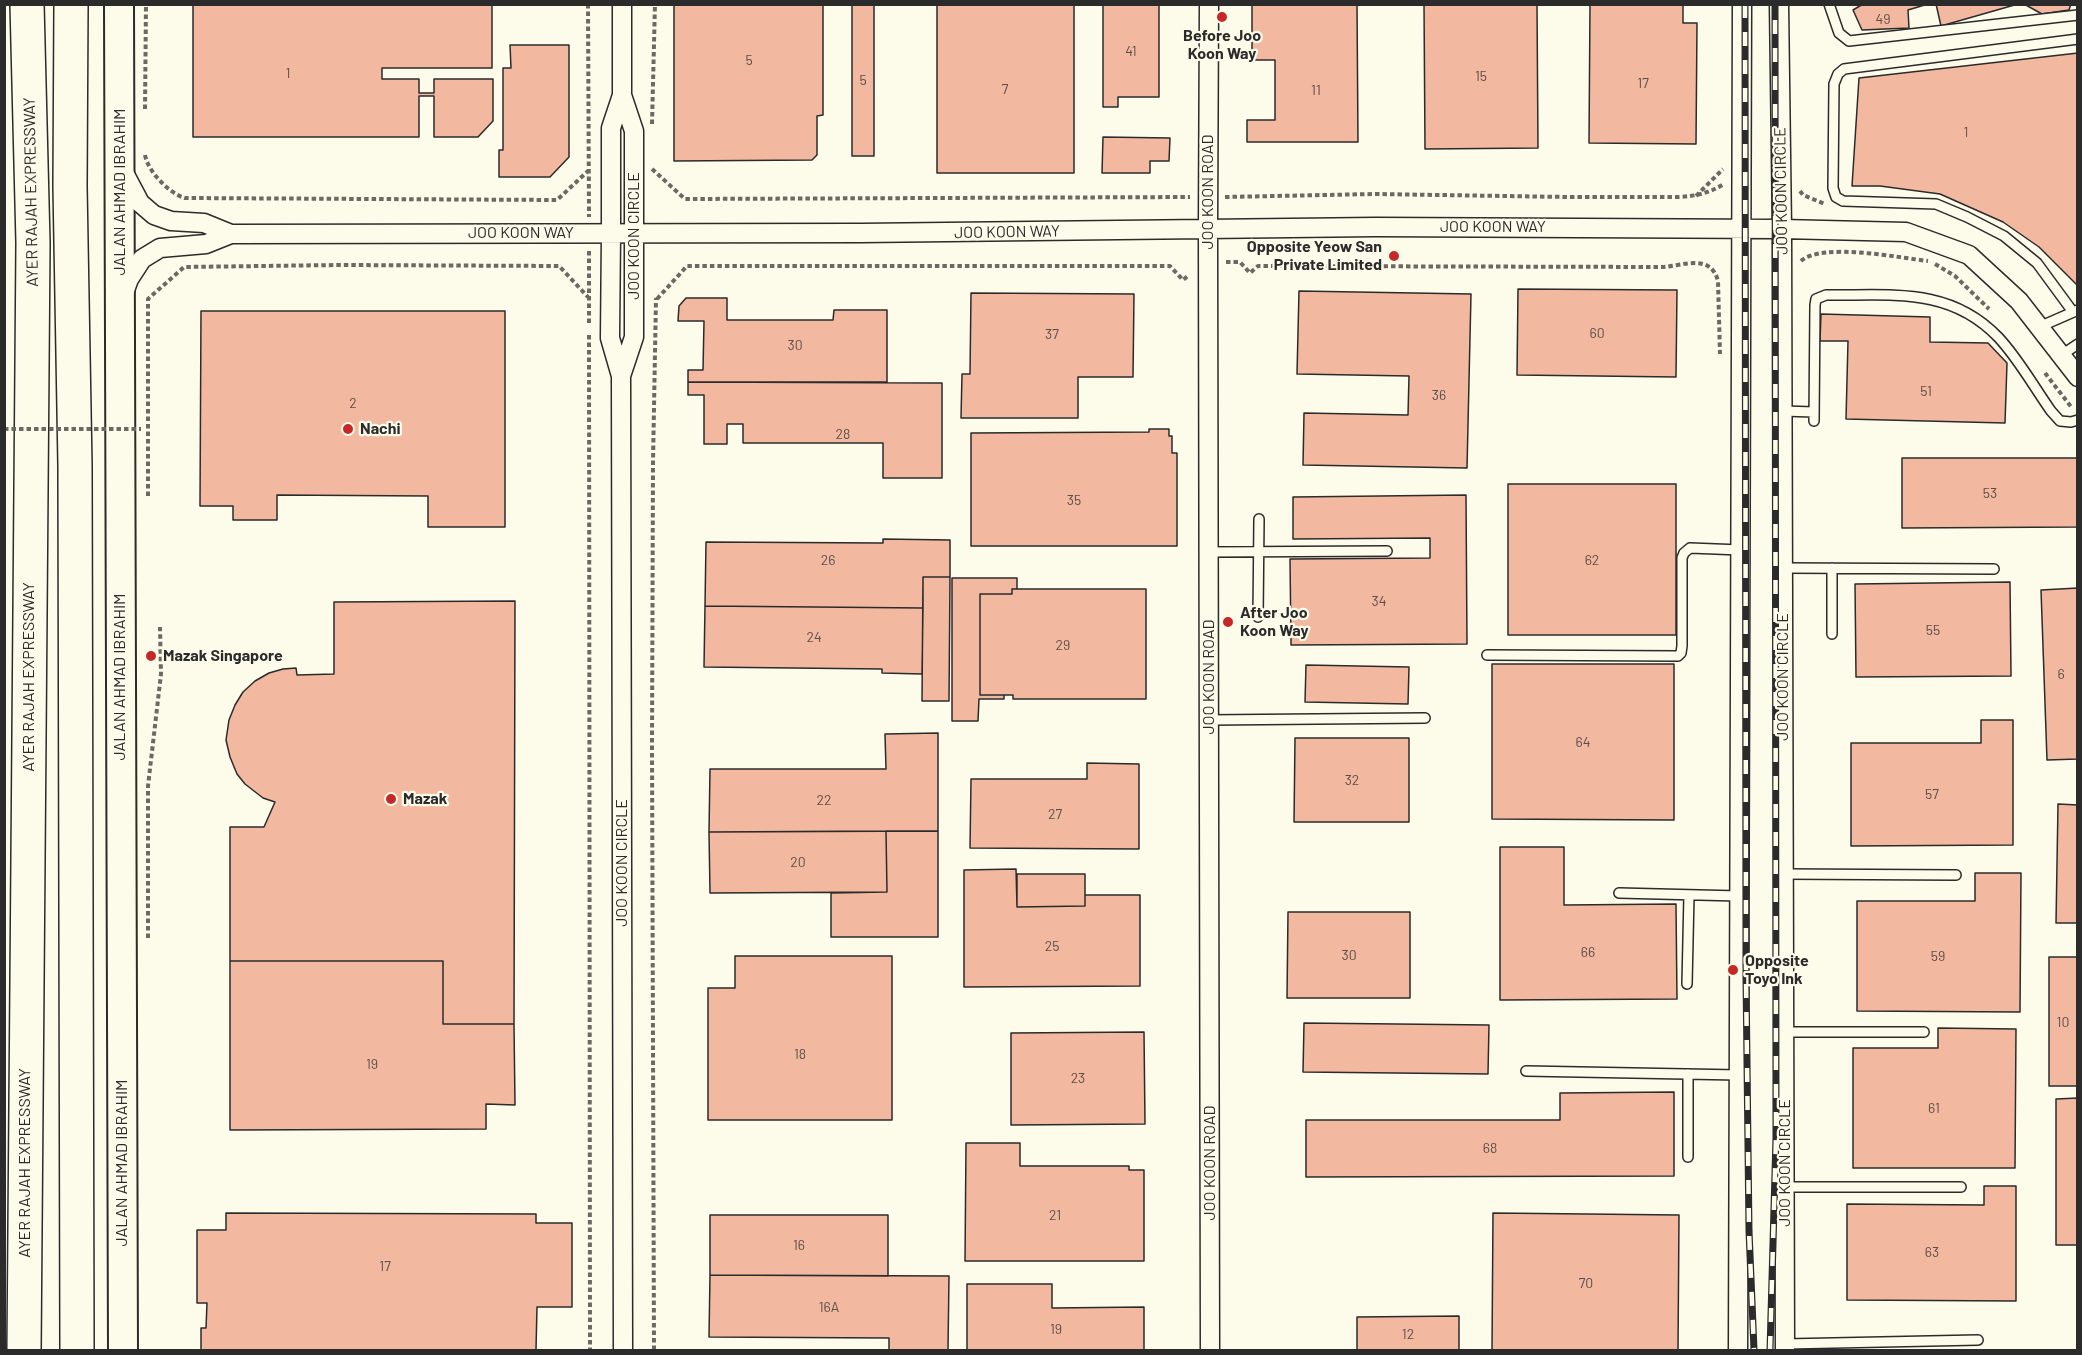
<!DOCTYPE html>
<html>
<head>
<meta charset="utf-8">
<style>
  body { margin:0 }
  #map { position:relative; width:2082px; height:1355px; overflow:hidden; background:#fdfbea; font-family:Barlow,sans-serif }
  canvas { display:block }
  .frame { position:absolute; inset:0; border:6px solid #2b2b2b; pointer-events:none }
</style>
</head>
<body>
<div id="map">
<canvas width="2082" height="1355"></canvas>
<div class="frame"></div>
</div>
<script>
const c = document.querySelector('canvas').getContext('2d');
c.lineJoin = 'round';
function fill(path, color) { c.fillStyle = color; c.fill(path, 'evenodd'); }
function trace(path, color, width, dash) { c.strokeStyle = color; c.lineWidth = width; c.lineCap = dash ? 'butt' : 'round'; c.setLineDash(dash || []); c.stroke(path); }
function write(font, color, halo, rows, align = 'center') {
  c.font = font + ' Barlow,sans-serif'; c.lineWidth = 4.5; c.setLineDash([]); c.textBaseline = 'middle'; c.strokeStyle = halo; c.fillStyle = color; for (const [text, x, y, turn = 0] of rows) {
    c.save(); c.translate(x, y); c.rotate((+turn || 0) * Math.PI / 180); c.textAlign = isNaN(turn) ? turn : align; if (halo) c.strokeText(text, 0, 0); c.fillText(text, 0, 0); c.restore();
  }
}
const building = new Path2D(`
  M193 4H492V68H382V79H419V93H434V79H493V121L478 137H434V96H419V137H193Z
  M674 4H823V115L817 116V155L812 160 674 161Z
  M852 4H874V156H852Z
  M937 4H1074V173H937Z
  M1103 4H1159V97H1118V107H1103Z
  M1252 4H1357L1358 142H1247V120H1275V60H1252Z
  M1424 4H1537L1538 148 1425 149Z
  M1590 4H1683V23H1697L1696 144 1589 143Z
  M1863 4H1928L1908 10 1909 28 1862 30 1853 10Z
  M1936 4H2018L1941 26Z
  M2024 4H2071L2069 10 2042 14Z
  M510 45H569V157L550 177H499V150H503V68H511Z
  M2078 53V286L2039 247 2003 222 1940 194 1880 186H1852L1859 78Z
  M1103 137 1170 138 1169 161H1150V173H1102Z
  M1518 289 1677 290 1676 377 1517 375Z
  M1299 291 1471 294 1467 468 1303 465 1304 413 1408 415 1409 376 1297 374Z
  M971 293 1134 294 1133 377H1078V418H961L962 374H970Z
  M686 298H727V320H833L834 310H887V382H688V370H703L704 321H678L679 306Z
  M201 311H505V527H428V496L277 495V520H233V506H200Z
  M1821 314 1930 317V342L1988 343 2007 363 2005 423 1846 419 1848 341H1820Z
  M688 382 942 383V478H883V443H743V424H727V444H704V395H688Z
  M1149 429H1169V436H1172V453H1177V546H971V433L1149 432Z
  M1902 458H2078V527L1902 528Z
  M1508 484H1676V635H1508Z
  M1466 495 1467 644 1291 645 1290 559 1430 558V538L1293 539V497Z
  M883 539 950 540V577H923V608L705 606 706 542 883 543Z
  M923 577H950L949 701H922Z
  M952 578H1017V589H1012V594H980V695H1004V699H979L978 721H952Z
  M2010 582 2011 676 1856 677 1855 584Z
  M2078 588V759L2047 760 2041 590Z
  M1012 589H1146V699H1013V695H980V594H1012Z
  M515 601 514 1024H443V961H230V827H264L275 802 263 798 245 784 237 774 230 757 226 740 229 720 235 705 243 692 255 681 269 673 283 669 296 668 297 675 334 674V602Z
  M705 606 923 608 922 674 882 673V669L704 667Z
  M1492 664H1674V820L1492 819Z
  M1306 665 1409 667 1408 704 1305 702Z
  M1981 720H2013V845L1851 846V743H1981Z
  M938 733V831L709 832 710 769H886L885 734Z
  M1295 738H1409V822H1294Z
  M1087 763 1139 764V849L970 848 971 779H1087Z
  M2058 804 2078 805V923H2056Z
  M886 831 887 892 710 893 709 832Z
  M886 831H938V937H831V893L887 892Z
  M1500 847H1564V905L1676 904 1677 999 1500 1000Z
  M1016 869 1017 907 1085 906V895H1140V986L964 987V870Z
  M1975 873H2021L2020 1012 1857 1011V901H1975Z
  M1017 874H1085V906L1017 907Z
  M1288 912H1410V998H1287Z
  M735 956H892V1120H708V988H735Z
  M2049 957H2078V1086H2049Z
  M230 961H443V1024H514L515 1105 486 1104V1129L230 1130Z
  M1304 1023 1489 1025 1488 1074 1303 1072Z
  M1938 1028 2016 1029 2015 1168H1853V1048H1938Z
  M1144 1032 1145 1124 1011 1125V1033Z
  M1674 1092V1176L1306 1177V1120H1560V1093Z
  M2078 1098V1245H2056V1099Z
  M966 1143H1020V1166H1129V1170H1144V1261H965Z
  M1984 1186H2016V1301L1847 1300V1204L1984 1205Z
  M226 1213 536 1214V1223H572V1307H537L536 1350H201V1328H206L207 1303H197V1230H226Z
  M1493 1213 1679 1215 1678 1350H1492Z
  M710 1215H888V1276L710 1275Z
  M710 1275 949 1276 948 1350H889V1338L709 1337Z
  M967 1284H1052V1308L1144 1307V1350H967Z
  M1459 1316V1350H1357V1317Z`);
fill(building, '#f2b8a0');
trace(building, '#2b2b2b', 1.5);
const lane = new Path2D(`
  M1829 4 1839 33 1849 41 2078 15
  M2073 312 2037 263 2004 236 1967 217 1936 204 1843 201 1836 197 1833 188 1834 84 1838 74 1844 69 2078 39
  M2039 327 2078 310
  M2060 356 2078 344
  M1783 411 1814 412
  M1814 421 1815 305 1816 299 1826 295C1890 296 1949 286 1998 337 2018 358 2034 387 2051 411L2060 421 2071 422 2078 420
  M1209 552 1387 551
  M1783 568 1994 569
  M1832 568V634
  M1258 617 1259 519
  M1487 655 1678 656 1681 653 1682 646V558L1684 553 1690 548 1741 550
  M1209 720 1425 718
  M1784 874 1956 875
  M1619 893 1739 896
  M1687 984 1689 895
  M1784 1032H1924
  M1526 1071 1739 1075
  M1688 1157V1074
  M1785 1187H1961
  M1785 1344 1978 1340`);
const street = new Path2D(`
  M1209 4 1208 229 1210 1350
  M1779 4 1782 229 1785 1350
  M622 95 611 128V234L610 338 621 376 623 1350
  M122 169 140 203 154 215 171 221 204 223 231 234
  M124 293 129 279 142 259 160 248 206 244 231 234 861 233 1376 227 1782 229 1906 232 1969 255 2019 301 2078 377
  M621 376 634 337V131L622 95V4
  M1738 1350 1742 4`);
const primary = new Path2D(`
  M119 4 123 1350`);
const highway = new Path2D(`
  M71 4 70 186 75 466 77 1350
  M24 1350 33 243 27 4`);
trace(lane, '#2b2b2b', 12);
trace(street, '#2b2b2b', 21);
trace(primary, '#2b2b2b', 32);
trace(highway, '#2b2b2b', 36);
trace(new Path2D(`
  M588 4 589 217
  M145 109 146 4
  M652 124 655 4
  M145 155C148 172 170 194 185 198L557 200 588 171
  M652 169 685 199 1190 197
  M1800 191 1803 195 1825 204
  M1696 196 1723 169
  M1225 197 1375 194 1568 197H1679C1697 196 1709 193 1724 184
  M589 251V325
  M1801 261C1822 242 1901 258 1928 261
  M1226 262H1240L1250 273 1258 266 1664 267C1685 265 1711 254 1718 281L1720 354
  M1935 264 1955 276 1989 309
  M657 299 687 266H1170L1183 280 1189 275
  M589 335 590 1350
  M2045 373 2072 408
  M148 496V299L184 267 339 265 559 266 588 297
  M148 938V786L161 674 160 627
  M654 1350 652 746 653 462 656 298`), '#6a6964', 4, [4.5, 3]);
trace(lane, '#fdfbea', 9);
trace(street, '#fdfbea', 18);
trace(primary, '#fdfbea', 28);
trace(highway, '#fdfbea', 33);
const rail = new Path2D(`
  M1745 4 1746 978 1749 1231 1754 1350
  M1770 1350 1776 1137 1775 4`);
trace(rail, '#2b2b2b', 7);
trace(rail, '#fdfbea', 4.5, [14]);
trace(new Path2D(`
  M4 429H141`), '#6a6964', 4, [4.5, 3]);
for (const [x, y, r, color] of [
  [1222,17,6,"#c62828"],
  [1394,256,6,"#c62828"],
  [348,429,6,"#c62828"],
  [1228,622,6,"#c62828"],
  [151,656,6,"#c62828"],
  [391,799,6,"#c62828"],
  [1733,970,6,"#c62828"]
]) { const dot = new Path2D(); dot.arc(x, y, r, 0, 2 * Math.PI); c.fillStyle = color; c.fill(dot); trace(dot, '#fdfbea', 2); }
write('14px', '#5d4e48', null, [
  ["49",1883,19],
  ["41",1131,51],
  ["5",749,60],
  ["1",288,73],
  ["15",1481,76],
  ["5",863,80],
  ["17",1643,83],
  ["7",1005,89],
  ["11",1316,90],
  ["1",1966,132],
  ["60",1597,333],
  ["37",1052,334],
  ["30",795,345],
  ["51",1926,391],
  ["36",1439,395],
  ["2",353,403],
  ["28",843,434],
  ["53",1990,493],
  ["35",1074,500],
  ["26",828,560],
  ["62",1592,560],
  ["34",1379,601],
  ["55",1933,630],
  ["24",814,637],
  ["29",1063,645],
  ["6",2061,674],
  ["64",1583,742],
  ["32",1352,780],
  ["57",1932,794],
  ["22",824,800],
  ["27",1055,814],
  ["20",798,862],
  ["25",1052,946],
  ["66",1588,952],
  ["30",1349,955],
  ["59",1938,956],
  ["10",2063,1022],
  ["18",800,1054],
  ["19",372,1064],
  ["23",1078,1078],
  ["61",1934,1108],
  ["68",1490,1148],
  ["21",1055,1215],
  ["16",799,1245],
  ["63",1932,1252],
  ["17",385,1266],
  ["70",1586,1283],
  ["16A",829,1307],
  ["19",1056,1329],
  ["12",1408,1334]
]);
write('bold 16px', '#2b2b2b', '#fdfbea', [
  ["Before Joo",1222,36,"center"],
  ["Koon Way",1222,54,"center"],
  ["Opposite Yeow San",1382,247,"right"],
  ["Private Limited",1382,265,"right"],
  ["Nachi",360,429],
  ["After Joo",1240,613],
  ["Koon Way",1240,631],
  ["Mazak Singapore",163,656],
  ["Mazak",403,799],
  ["Opposite",1745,961],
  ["Toyo Ink",1745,979]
], 'left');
write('16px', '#2b2b2b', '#fdfbea', [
  ["JOO KOON CIRCLE",1781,191,-91],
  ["AYER RAJAH EXPRESSWAY",31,192,-91],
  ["JALAN AHMAD IBRAHIM",120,192,-90],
  ["JOO KOON ROAD",1208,192,-90],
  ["JOO KOON WAY",1493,227],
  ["JOO KOON WAY",1007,232,-1],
  ["JOO KOON WAY",521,233],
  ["JOO KOON CIRCLE",634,236,-90],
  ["AYER RAJAH EXPRESSWAY",29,677,-90],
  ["JALAN AHMAD IBRAHIM",120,677,-90],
  ["JOO KOON ROAD",1209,677,-90],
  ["JOO KOON CIRCLE",1783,677,-90],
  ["JOO KOON CIRCLE",622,863,-90],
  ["AYER RAJAH EXPRESSWAY",25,1163,-90],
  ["JALAN AHMAD IBRAHIM",122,1163,-90],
  ["JOO KOON ROAD",1210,1163,-90],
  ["JOO KOON CIRCLE",1785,1163,-90]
]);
</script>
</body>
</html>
